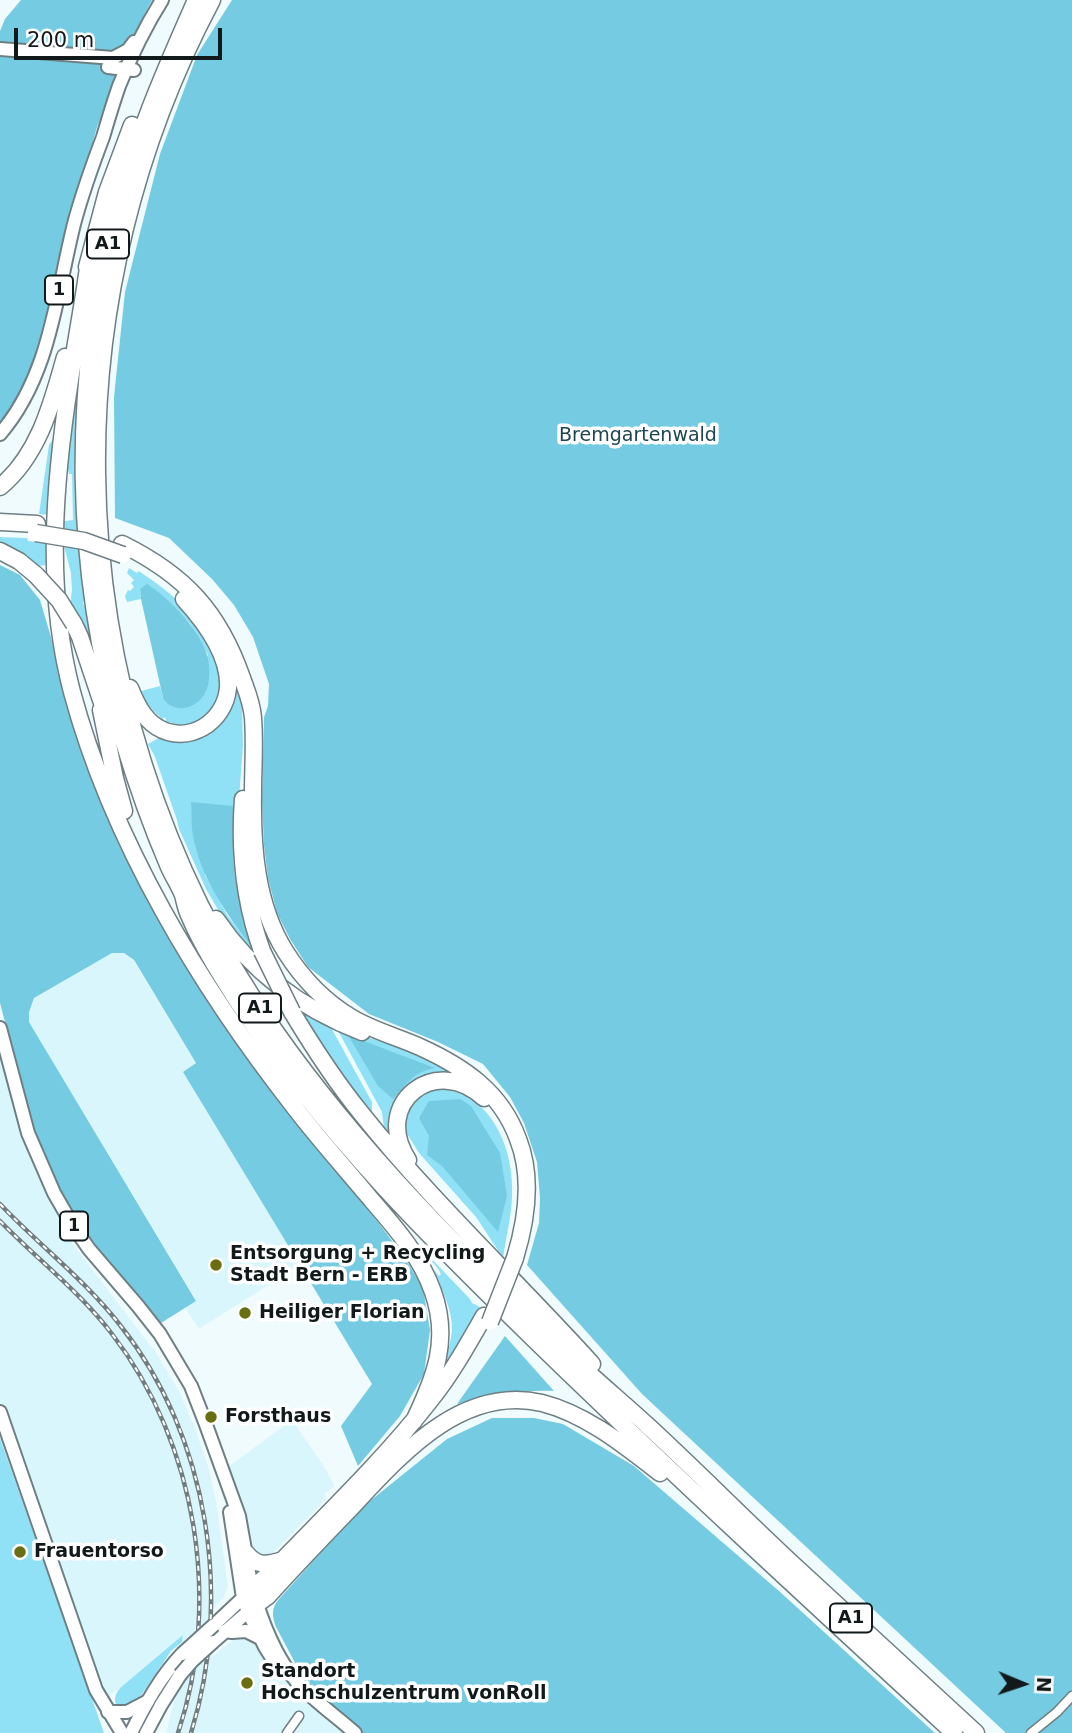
<!DOCTYPE html>
<html>
<head>
<meta charset="utf-8">
<style>
  body { margin:0 }
  #map { position:relative; width:1072px; height:1733px; overflow:hidden; background:#f0fbfe; font-family:"DejaVu Sans",sans-serif }
  canvas { display:block }
  .north { position:absolute; left:988px; top:1649px; width:70px; height:70px; -webkit-text-stroke:5px #fff; paint-order:stroke; rotate:92deg; font-size:19px; font-weight:700; line-height:28px; text-align:center; color:#12191a }
  .north::after { content:''; display:block; margin:auto; width:24px; height:32px; background:#12191a; clip-path:polygon(50% 0,100% 100%,50% 72%,0 100%) }
  .scale { position:absolute; left:14px; top:28px; width:208px; height:32px; box-sizing:border-box; border:4px solid #12191a; border-top:0; padding-left:9px; font-size:21px; line-height:24px; white-space:nowrap; color:#12191a; -webkit-text-stroke:5px #fff; paint-order:stroke }
</style>
</head>
<body>
<div id="map">
<canvas width="1072" height="1733"></canvas>
<div class="north">N</div>
<div class="scale">200 m</div>
</div>
<script>
const c = document.querySelector('canvas').getContext('2d');
c.lineJoin = 'round';
function fill(path, color) { c.fillStyle = color; c.fill(path, 'evenodd'); }
function trace(path, color, width, dash) { c.strokeStyle = color; c.lineWidth = width; c.lineCap = dash ? 'butt' : 'round'; c.setLineDash(dash || []); c.stroke(path); }
function write(font, color, halo, rows, align = 'center') {
  c.font = font + ' "DejaVu Sans",sans-serif'; c.lineWidth = 7; c.setLineDash([]); c.textBaseline = 'middle'; c.strokeStyle = halo; c.fillStyle = color; for (const [text, x, y, turn = 0] of rows) {
    c.save(); c.translate(x, y); c.rotate((+turn || 0) * Math.PI / 180); c.textAlign = isNaN(turn) ? turn : align; if (halo) c.strokeText(text, 0, 0); c.fillText(text, 0, 0); c.restore();
  }
}
fill(new Path2D(`
  M112 953H124L133 960 196 1063 183 1072 300 1265 199 1329 185 1308 196 1300 29 1022V1012L34 998Z
  M0 1033 22 1118 68 1222 58 1227 66 1235 157 1354 179 1391 195 1428 209 1469 216 1501 228 1586 224 1597 213 1609 212 1657 234 1639 243 1637 252 1641 271 1668 344 1733H166L177 1688 181 1662 183 1636 120 1688 102 1700 0 1412Z
  M292 1420 323 1465 335 1486 324 1494 327 1498 271 1555 262 1559 254 1550 248 1519 228 1467Z`), '#daf6fd');
fill(new Path2D(`
  M85 313C82 361 76 409 76 458 76 505 80 551 85 598V601L83 602 84 606H86L96 664 70 606 72 590 71 573 58 522 73 520 72 474H69L64 452Z
  M55 436 50 515 39 514 49 445Z
  M0 537 27 538 28 541 37 542 38 540 46 541V565L39 566V570L0 544Z
  M129 568 137 573 139 571 143 574C157 583 170 593 182 605 204 628 239 688 206 716 194 726 180 726 166 721V719L164 717 163 720C154 710 146 707 141 691L160 686 163 698 208 655 190 624 150 586 140 589 141 599 127 602 125 596 128 590 130 591 134 587 131 583 134 580 127 573Z
  M229 671 239 690 242 706 243 745 238 812 263 965 224 920 206 889 179 829 177 820 155 757 148 744 157 739 159 734 211 726ZM233 806V855L235 878 251 945 227 915 205 875Z
  M289 998 328 1022 372 1102V1116L337 1069Z
  M336 1027 414 1052 461 1074 412 1088 393 1141 384 1129 382 1112Z
  M437 1089C492 1091 515 1150 512 1198 511 1218 506 1238 503 1258L476 1217 419 1153 406 1132 405 1117 412 1103 423 1094Z
  M420 1249 424 1251 470 1299 472 1303 480 1307 449 1360H447C448 1350 451 1340 452 1331 453 1309 441 1290 434 1270L439 1276 441 1274C437 1264 426 1258 420 1249Z
  M0 1438 104 1733H0Z
  M183 1635 182 1642 171 1651 136 1703 131 1707 119 1708C112 1701 115 1695 120 1688Z`), '#90e1f5');
fill(new Path2D(`
  M21 0H152L145 13 97 127 57 268 45 331 28 383 0 428V31L5 19Z
  M232 0H1072V1733H1006L642 1394 527 1265 539 1223 540 1198 537 1162 524 1123 510 1097 483 1064 438 1042 369 1014 308 967 290 939 277 913 268 878 264 845 262 802 264 717 268 706 269 684 253 637 234 605 212 579 169 538 115 518 114 397 125 292 160 154 197 55Z
  M0 565 20 575 40 600 51 637 60 680 82 752 118 843 185 965 252 1065 345 1179 403 1255 423 1288 430 1330 424 1374 400 1416 358 1466 341 1426 372 1384 183 1072 196 1063 134 960 124 953H112L34 998 29 1012V1022L196 1301 161 1323 108 1264 88 1239 54 1180 31 1121 0 1003Z
  M147 584C168 597 204 634 208 659 210 669 210 682 206 691 199 708 174 716 163 698L141 599 140 589Z
  M191 802 233 806V855L235 878 252 947C226 914 201 878 193 836 191 825 192 813 191 802Z
  M348 1035 435 1068C414 1072 407 1083 393 1099L378 1086Z
  M460 1099 471 1106 500 1153 507 1196 498 1232 442 1166 427 1155 429 1136 419 1118 429 1101Z
  M505 1336 554 1391C520 1390 489 1395 457 1404Z
  M492 1418H534L563 1424 634 1466 779 1591 935 1733H361L315 1693 301 1674 276 1627C272 1616 271 1608 279 1599L360 1509 447 1439Z`), '#75cce2');
const street = new Path2D(`
  M287 1733 299 1716
  M1031 1733 1057 1712 1072 1696`);
const secondary = new Path2D(`
  M0 49 113 58
  M0 1412 96 1690 122 1733
  M257 1604C266 1632 278 1660 297 1682 314 1701 336 1716 355 1733
  M248 1612 265 1647 272 1658
  M225 1631 232 1632 246 1631 260 1638
  M108 1712H127L148 1701`);
const primary = new Path2D(`
  M113 58 128 50 134 42
  M108 67 134 70
  M0 434C50 376 56 296 74 224 82 194 92 166 103 137 108 120 113 103 119 86 131 56 145 27 162 0
  M0 1028 28 1133 54 1193 73 1226 89 1249 138 1306 160 1334 191 1386 205 1422 239 1516 252 1589 257 1604 213 1642
  M230 1512 243 1598 248 1612
  M214 1625 247 1594
  M131 1733C145 1705 160 1677 182 1654
  M146 1733 161 1705 180 1675`);
const highway = new Path2D(`
  M196 0C165 70 135 139 115 214 71 386 73 569 123 739 136 783 151 825 169 867 173 876 179 885 183 895 185 902 186 909 189 915 202 946 222 977 240 1005 324 1134 434 1242 543 1348 678 1479 816 1606 954 1733
  M212 0C135 145 95 308 97 472 99 671 161 869 275 1031 359 1151 465 1256 570 1356 595 1380 622 1402 648 1426 699 1473 748 1523 799 1570 858 1625 917 1679 976 1733
  M89 260C84 300 76 340 70 380 54 483 45 590 72 692 112 841 200 987 295 1108 318 1138 344 1167 369 1197 394 1226 420 1255 433 1292 450 1340 435 1377 414 1421
  M87 267 107 192 132 125
  M0 487C39 455 52 403 65 357
  M0 522 37 524
  M122 544C185 575 219 612 242 678 247 692 252 703 253 718 255 743 253 768 253 793 252 847 256 904 285 951 302 978 325 1002 352 1018 374 1031 398 1037 420 1047 464 1067 501 1092 518 1139 533 1177 527 1219 515 1258
  M0 551 19 561 36 575
  M74 624 80 637 108 721
  M130 688C136 703 143 718 157 727 188 746 225 722 228 688 230 656 205 622 184 599
  M101 710 115 778 124 811
  M243 799C239 852 244 901 262 951
  M216 919C252 972 302 1009 362 1032
  M292 1012C313 1047 335 1081 361 1113 432 1202 516 1280 592 1364
  M408 1160C371 1103 436 1053 484 1098
  M246 1553C257 1567 267 1565 283 1560
  M252 1589 270 1573C325 1516 383 1461 432 1398 452 1373 468 1344 484 1316
  M257 1604 268 1596C294 1567 321 1539 348 1511 398 1458 460 1384 542 1403 586 1414 625 1446 660 1473`);
trace(street, '#6e7f83', 11);
trace(secondary, '#6e7f83', 16);
trace(primary, '#6e7f83', 16);
trace(highway, '#6e7f83', 19);
trace(street, '#fff', 8);
trace(secondary, '#fff', 12);
trace(primary, '#fff', 12);
trace(highway, '#fff', 16);
const rail = new Path2D(`
  M0 1204C39 1245 85 1280 120 1325 209 1437 233 1597 191 1733
  M0 1221C37 1259 80 1292 112 1334 197 1444 222 1602 178 1733`);
trace(rail, '#737c7e', 4.5);
trace(rail, '#fff', 2, [5]);
const primaryBridge = new Path2D(`
  M182 1654 214 1625
  M180 1675 192 1661 213 1642`);
const highwayBridge = new Path2D(`
  M36 533 84 541 123 555
  M36 575 59 600 74 624
  M262 951 292 1012
  M490 1322 515 1258`);
trace(primaryBridge, '#6e7f83', 16, []);
trace(highwayBridge, '#6e7f83', 19, []);
trace(primaryBridge, '#fff', 12);
trace(highwayBridge, '#fff', 16);
for (const [x, y, r, color] of [
  [216,1265,7,"#6a6e12"],
  [245,1313,7,"#6a6e12"],
  [211,1417,7,"#6a6e12"],
  [20,1552,7,"#6a6e12"],
  [247,1683,7,"#6a6e12"]
]) { const dot = new Path2D(); dot.arc(x, y, r, 0, 2 * Math.PI); c.fillStyle = color; c.fill(dot); trace(dot, '#fff', 2.5); }
for (const [x, y, w] of [
  [108,244,42],
  [59,290,28],
  [260,1008,42],
  [74,1226,28],
  [851,1618,42]
]) { const box = new Path2D(); box.roundRect(x - w / 2, y - 14.5, w, 29, 5); c.fillStyle = '#fff'; c.fill(box); trace(box, '#12191a', 2); }
write('bold 18px', '#12191a', null, [
  ["A1",108,244],
  ["1",59,290],
  ["A1",260,1008],
  ["1",74,1226],
  ["A1",851,1618]
]);
write('19px', '#1d464f', '#fff', [
  ["Bremgartenwald",638,436]
]);
write('bold 19px', '#12191a', '#fff', [
  ["Entsorgung + Recycling",230,1254],
  ["Stadt Bern - ERB",230,1276],
  ["Heiliger Florian",259,1313],
  ["Forsthaus",225,1417],
  ["Frauentorso",34,1552],
  ["Standort",261,1672],
  ["Hochschulzentrum vonRoll",261,1694]
], 'left');
</script>
</body>
</html>
